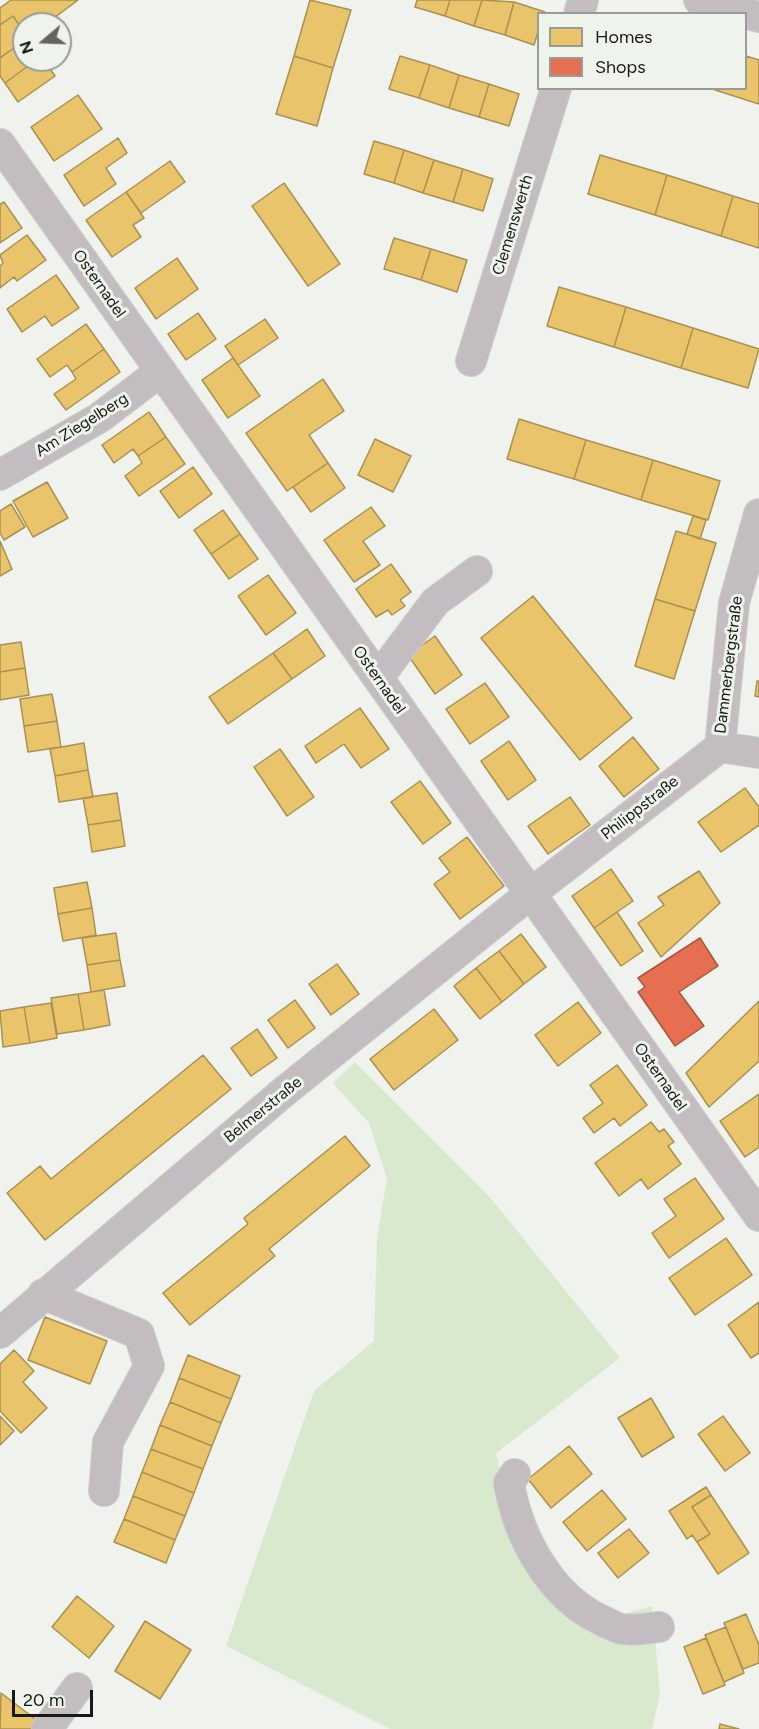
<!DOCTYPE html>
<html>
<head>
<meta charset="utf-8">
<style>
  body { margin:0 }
  #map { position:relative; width:759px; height:1729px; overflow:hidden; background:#eff2ed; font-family:Figtree,sans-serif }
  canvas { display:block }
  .legend { position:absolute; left:537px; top:12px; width:210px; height:78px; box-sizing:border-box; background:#eef4eb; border:2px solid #989c96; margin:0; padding:8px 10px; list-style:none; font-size:18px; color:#171916 }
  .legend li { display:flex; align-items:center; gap:12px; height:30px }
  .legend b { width:30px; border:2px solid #989c96 }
  .north { position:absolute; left:12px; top:12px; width:60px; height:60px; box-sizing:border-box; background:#eef4eb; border:2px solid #989c96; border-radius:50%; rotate:251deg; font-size:16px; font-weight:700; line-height:24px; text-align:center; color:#171916 }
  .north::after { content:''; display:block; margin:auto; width:21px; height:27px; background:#636561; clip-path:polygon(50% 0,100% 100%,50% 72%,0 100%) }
  .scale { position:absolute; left:12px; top:1690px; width:81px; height:27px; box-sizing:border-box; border:3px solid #171916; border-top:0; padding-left:8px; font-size:18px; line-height:21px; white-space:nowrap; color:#171916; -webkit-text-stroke:4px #eef4eb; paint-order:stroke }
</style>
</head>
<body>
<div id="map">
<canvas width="759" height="1729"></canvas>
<ul class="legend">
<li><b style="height:16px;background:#e9c46a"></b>Homes</li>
<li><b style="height:16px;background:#e76f51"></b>Shops</li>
</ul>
<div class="north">N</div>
<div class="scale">20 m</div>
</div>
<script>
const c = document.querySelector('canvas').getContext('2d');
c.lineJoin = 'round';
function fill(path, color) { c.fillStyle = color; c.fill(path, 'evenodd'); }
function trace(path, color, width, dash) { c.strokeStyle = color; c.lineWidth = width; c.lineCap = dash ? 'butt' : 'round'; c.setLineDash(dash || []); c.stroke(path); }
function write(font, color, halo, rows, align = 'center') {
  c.font = font + ' Figtree,sans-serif'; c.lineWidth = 6; c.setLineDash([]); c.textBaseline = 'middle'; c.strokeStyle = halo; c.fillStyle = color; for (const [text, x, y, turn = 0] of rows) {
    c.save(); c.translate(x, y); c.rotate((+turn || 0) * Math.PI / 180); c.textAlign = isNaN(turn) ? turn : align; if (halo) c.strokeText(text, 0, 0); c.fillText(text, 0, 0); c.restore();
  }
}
fill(new Path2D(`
  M355 1062 488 1195 620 1358 496 1453 505 1492 592 1623 652 1606 660 1694 652 1729H390L226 1646 314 1391 374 1341 377 1237 387 1179 369 1123 333 1083Z`), '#d8e9ce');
const homes = new Path2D(`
  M11 0H78L46 24H24V32L13 16 0 25V8Z
  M310 0 351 10 333 68 294 56Z
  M417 0H450L445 16 415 7Z
  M450 0H482L474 26 445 16Z
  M482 0 514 2 505 35 474 26Z
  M514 2 545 12 538 14V32L534 45 505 35Z
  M13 16 24 32V41L0 58V25Z
  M24 41V60H36L5 83 0 76V58Z
  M294 56 333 68 317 126 276 114Z
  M400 56 430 65 419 98 389 89Z
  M746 56 759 60V104L709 88H746Z
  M36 60H44L55 76 18 102 5 83Z
  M430 65 459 75 449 108 419 98Z
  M459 75 489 84 479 117 449 108Z
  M489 84 519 94 509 126 479 117Z
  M78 95 102 129 54 161 31 127Z
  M118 138 127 153 106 168 116 184 84 206 64 175Z
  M374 141 404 150 394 183 364 174Z
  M404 150 434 160 423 193 394 183Z
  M600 155 667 175 655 215 588 194Z
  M434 160 463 169 453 202 423 193Z
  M170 161 185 182 141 213 126 192Z
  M463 169 493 179 483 211 453 202Z
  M667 175 733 196 721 236 655 215Z
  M284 183 340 264 308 286 252 206Z
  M126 192 144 218 133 225 141 237 112 257 86 220Z
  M733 196 759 204V248L721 236Z
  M4 202 22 228 0 243V204Z
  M27 235 46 260 17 281 14 277 0 288V266L3 263 0 255Z
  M394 238 431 249 421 280 384 269Z
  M431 249 467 260 457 292 421 280Z
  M177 258 198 289 156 319 135 288Z
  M56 275 79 308 52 326 45 316 22 332 7 309Z
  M559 287 626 307 614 347 547 326Z
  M626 307 693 328 681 368 614 347Z
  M198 313 216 339 186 360 168 334Z
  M265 319 278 338 238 365 225 346Z
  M86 324 104 349 72 372 67 365 50 377 37 359Z
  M693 328 759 349 748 388 681 368Z
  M104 349 120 372 66 410 54 394 76 379 72 372Z
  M233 358 260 396 228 418 202 380Z
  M323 379 344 411 309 435 328 463 287 491 246 433Z
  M149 412 166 437 138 456 133 449 114 463 102 445Z
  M519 419 586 440 574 479 507 459Z
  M166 437 185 464 139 496 125 476 142 463 138 456Z
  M375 439 411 456 393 492 358 475Z
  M586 440 653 460 641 500 574 479Z
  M653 460 720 481 708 520 641 500Z
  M328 463 345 488 311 512 293 487Z
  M193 467 212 494 179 518 160 491Z
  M47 482 68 518 33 537 13 501Z
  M11 504 25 527 4 540 0 533V511Z
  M371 507 385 526 363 541 380 565 354 582 324 540Z
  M223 510 240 534 211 554 194 530Z
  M693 516 706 520 700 539 687 534Z
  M676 531 716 543 695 611 655 599Z
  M240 534 258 559 229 579 211 554Z
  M0 541 12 569 0 576Z
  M391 564 411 592 400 600 405 606 392 615 388 610 376 617 356 589Z
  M268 575 296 613 266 635 238 596Z
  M533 596 632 718 580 760 481 638Z
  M655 599 695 611 674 679 635 666Z
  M307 629 325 656 292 679 273 653Z
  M435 636 462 675 435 694 408 655Z
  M21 642 25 668 0 672V645Z
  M273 653 292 679 228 724 209 697Z
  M25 668 29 695 0 700V672Z
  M757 681H759V697L755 696Z
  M485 683 509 717 470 744 446 709Z
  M52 694 57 721 24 726 20 699Z
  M360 708 389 749 361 768 344 744 316 763 305 746Z
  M57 721 61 747 28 752 24 726Z
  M633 737 659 769 624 797 599 766Z
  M509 741 536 780 508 800 481 761Z
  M84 743 88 770 55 776 50 749Z
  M280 749 314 797 287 816 254 767Z
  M88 770 93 797 59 802 55 776Z
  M420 781 451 823 423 844 391 802Z
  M745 788 759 807V825L721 852 698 822Z
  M117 793 121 820 88 825 83 798Z
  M570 797 590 825 548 854 528 826Z
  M121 820 125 846 92 852 88 825Z
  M467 837 504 886 460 919 434 884 450 872 439 858Z
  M611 869 633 901 594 928 572 896Z
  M699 871 720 903 661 957 638 923 664 905 658 897Z
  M87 882 92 908 58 914 54 888Z
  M92 908 96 935 63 941 58 914Z
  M617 912 643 951 621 966 594 928Z
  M116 933 120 960 87 965 82 938Z
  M521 934 546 967 524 984 499 951Z
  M499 951 524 984 502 1002 476 968Z
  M120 960 125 986 91 992 87 965Z
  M337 964 359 994 331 1015 309 984Z
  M476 968 502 1002 480 1019 454 986Z
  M104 990 110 1025 84 1030 78 994Z
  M78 994 84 1030 57 1034 51 998Z
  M295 1000 315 1028 288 1048 268 1020Z
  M759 1001V1061L709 1107 686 1073Z
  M578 1002 601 1033 558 1066 535 1035Z
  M51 1003 57 1038 30 1043 24 1007Z
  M24 1007 30 1043 3 1047 0 1011Z
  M434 1009 458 1040 394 1090 370 1059Z
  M257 1029 277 1058 251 1076 231 1048Z
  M203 1055 231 1089 45 1240 7 1193 40 1166 51 1179Z
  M617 1065 647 1105 620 1126 614 1118 594 1133 583 1118 603 1103 590 1085Z
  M759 1094V1147L745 1157 720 1121Z
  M651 1122 659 1132 664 1129 674 1142 668 1146 681 1164 648 1189 641 1179 619 1196 595 1163Z
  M345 1136 370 1166 269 1249 275 1256 190 1325 163 1293 248 1224 244 1218Z
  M695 1178 724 1219 669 1258 652 1233 676 1216 664 1199Z
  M726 1238 752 1275 695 1315 669 1278Z
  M759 1302V1353L751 1358 728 1325Z
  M45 1317 107 1341 90 1384 28 1360Z
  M14 1350 34 1371 23 1382 47 1408 21 1433 0 1411V1364Z
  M188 1355 240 1376 231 1399 179 1378Z
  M179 1378 231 1399 221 1423 170 1402Z
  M651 1398 674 1437 642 1457 618 1418Z
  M170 1402 221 1423 212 1446 160 1425Z
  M0 1416 14 1431 0 1445Z
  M723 1416 750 1453 725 1471 698 1434Z
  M160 1425 212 1446 203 1469 151 1449Z
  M569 1446 592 1474 551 1508 528 1479Z
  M151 1449 203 1469 194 1493 142 1472Z
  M142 1472 194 1493 185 1516 133 1496Z
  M706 1487 711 1495 692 1507 710 1534 697 1542 692 1535 687 1539 669 1511Z
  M602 1490 626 1519 587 1551 563 1522Z
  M711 1495 749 1553 718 1574 697 1542 710 1534 692 1507Z
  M133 1496 185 1516 175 1540 124 1519Z
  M124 1519 175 1540 166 1563 114 1542Z
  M629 1529 649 1553 618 1578 598 1553Z
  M77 1596 114 1626 89 1658 52 1627Z
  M746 1614 759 1645V1663L743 1669 724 1623Z
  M145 1621 191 1650 160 1699 115 1671Z
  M726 1627 744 1673 724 1682 705 1635Z
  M706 1638 725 1685 703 1694 684 1647Z
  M1 1693 38 1721 32 1729H0Z
  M720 1724 739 1729H719Z`);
fill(homes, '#e9c46a');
trace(homes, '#aa9151', 1.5);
const shops = new Path2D(`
  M700 938 718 966 679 992 704 1026 675 1046 638 992 645 987 638 978Z`);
fill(shops, '#e76f51');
trace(shops, '#a9553f', 1.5);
const minor = new Path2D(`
  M699 0 759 17
  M579 14 583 0
  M0 144 759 1216
  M471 361 556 88
  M0 475 99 418 161 371
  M378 678 435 602 477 571
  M720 747 734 603 759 514
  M43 1294 139 1334 149 1366 108 1442 104 1491
  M0 1333 286 1090 530 894 720 747 759 753
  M515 1474 509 1483C518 1537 550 1596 601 1620 608 1623 616 1628 622 1629 634 1631 648 1628 659 1627
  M47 1729 77 1688`);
trace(minor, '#cccecb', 32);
trace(minor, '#c3bdc2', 30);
write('16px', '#171916', '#eef4eb', [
  ["Clemenswerth",513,225,-73],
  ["Osternadel",99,284,55],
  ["Am Ziegelberg",82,425,-32],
  ["Dammerbergstraße",729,665,-83],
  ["Osternadel",379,680,55],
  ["Philippstraße",640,808,-38],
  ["Osternadel",660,1077,55],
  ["Belmerstraße",263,1110,-39]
]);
</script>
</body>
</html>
